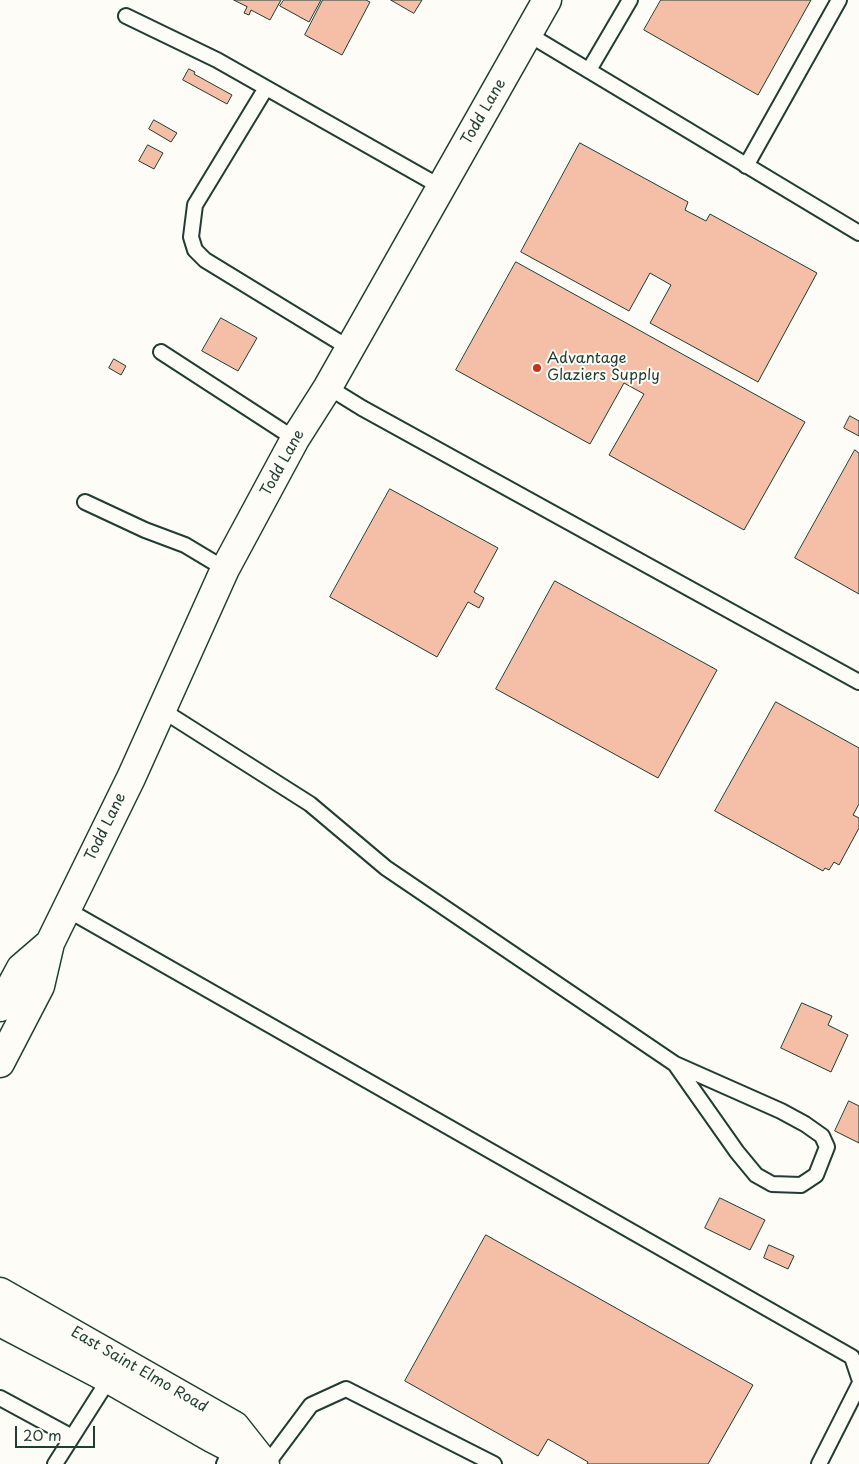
<!DOCTYPE html>
<html>
<head>
<meta charset="utf-8">
<style>
  body { margin:0 }
  #map { position:relative; width:859px; height:1464px; overflow:hidden; background:#fdfcf7; font-family:"Playpen Sans",sans-serif }
  canvas { display:block }
  .scale { position:absolute; left:15px; top:1426px; width:80px; height:22px; box-sizing:border-box; border:2px solid #1f3d34; border-top:0; padding-left:6px; font-size:15px; line-height:18px; white-space:nowrap; color:#1f3d34; -webkit-text-stroke:4px #fdfcf7; paint-order:stroke }
</style>
</head>
<body>
<div id="map">
<canvas width="859" height="1464"></canvas>
<div class="scale">20 m</div>
</div>
<script>
const c = document.querySelector('canvas').getContext('2d');
c.lineJoin = 'round';
function fill(path, color) { c.fillStyle = color; c.fill(path, 'evenodd'); }
function trace(path, color, width, dash) { c.strokeStyle = color; c.lineWidth = width; c.lineCap = dash ? 'butt' : 'round'; c.setLineDash(dash || []); c.stroke(path); }
function write(font, color, halo, rows, align = 'center') {
  c.font = font + ' "Playpen Sans",sans-serif'; c.lineWidth = 4; c.setLineDash([]); c.textBaseline = 'middle'; c.strokeStyle = halo; c.fillStyle = color; for (const [text, x, y, turn = 0] of rows) {
    c.save(); c.translate(x, y); c.rotate((+turn || 0) * Math.PI / 180); c.textAlign = isNaN(turn) ? turn : align; if (halo) c.strokeText(text, 0, 0); c.fillText(text, 0, 0); c.restore();
  }
}
const building = new Path2D(`
  M234 0H281L270 20 251 10 249 15 244 13 247 7Z
  M284 0H321L309 22 280 6Z
  M323 0H366L370 2 342 55 305 35Z
  M391 0H422L414 13Z
  M661 0H811L758 95 644 30Z
  M189 69 195 72 194 74 232 95 227 104 183 80Z
  M154 120 177 133 171 142 149 129Z
  M580 143 688 202 685 210 706 221 710 214 817 273 758 382 650 323 671 285 650 273 629 311 521 252Z
  M148 145 163 153 154 169 139 161Z
  M516 262 805 422 744 530 609 455 644 394 624 383 590 444 456 370Z
  M221 318 257 338 238 371 202 351Z
  M114 359 126 366 121 375 109 368Z
  M850 416 859 421V436L844 428Z
  M855 450 859 453V594L795 558Z
  M390 489 498 548 474 592 484 598 479 608 468 602 437 657 330 597Z
  M555 581 717 670 658 778 496 689Z
  M776 702 859 748V804L853 815 859 818V828L839 865 834 862 829 870 825 868 823 871 715 811Z
  M802 1003 832 1016 828 1025 848 1035 831 1072 781 1048Z
  M849 1101 859 1106V1143L835 1131Z
  M720 1198 765 1220 750 1250 705 1228Z
  M486 1235 753 1385 708 1464H587L588 1462 548 1439 538 1456 405 1381Z
  M769 1245 794 1256 788 1269 764 1258Z`);
fill(building, '#f4bfa6');
trace(building, '#1f3d34', 1);
const service = new Path2D(`
  M126 16 217 60 441 187
  M528 34 859 233
  M589 70 630 0
  M266 88 195 205 191 237 195 250 205 260 349 348
  M746 166 839 0
  M161 352 295 439
  M328 387 362 408 859 682
  M85 502 145 530 185 545 225 569
  M162 710 310 804 386 868 675 1064 781 1111 805 1124 822 1136 827 1147 816 1175 801 1185 772 1184 756 1175 737 1152 675 1064
  M66 909 852 1357 859 1378
  M0 1398 72 1437
  M55 1464 109 1379
  M224 1464 231 1448
  M267 1464 311 1405 346 1389 494 1464
  M819 1464 859 1385`);
const tertiary = new Path2D(`
  M0 1007 21 968 50 943
  M0 1063 40 986 50 943 131 778 225 569 295 439 328 387 547 0
  M0 1292 235 1426 265 1464
  M0 1322 109 1379 212 1438 258 1462`);
trace(service, '#1f3d34', 18);
trace(tertiary, '#1f3d34', 31);
trace(service, '#fdfcf7', 14);
trace(tertiary, '#fdfcf7', 28);
for (const [x, y, r, color] of [
  [537,368,5,"#c8321e"]
]) { const dot = new Path2D(); dot.arc(x, y, r, 0, 2 * Math.PI); c.fillStyle = color; c.fill(dot); trace(dot, '#fdfcf7', 2); }
write('15px', '#1f3d34', '#fdfcf7', [
  ["Todd Lane",484,112,-60],
  ["Todd Lane",283,463,-61],
  ["Todd Lane",106,827,-64],
  ["East Saint Elmo Road",139,1370,30]
]);
write('15px', '#1f3d34', '#fdfcf7', [
  ["Advantage",547,359],
  ["Glaziers Supply",547,376]
], 'left');
</script>
</body>
</html>
